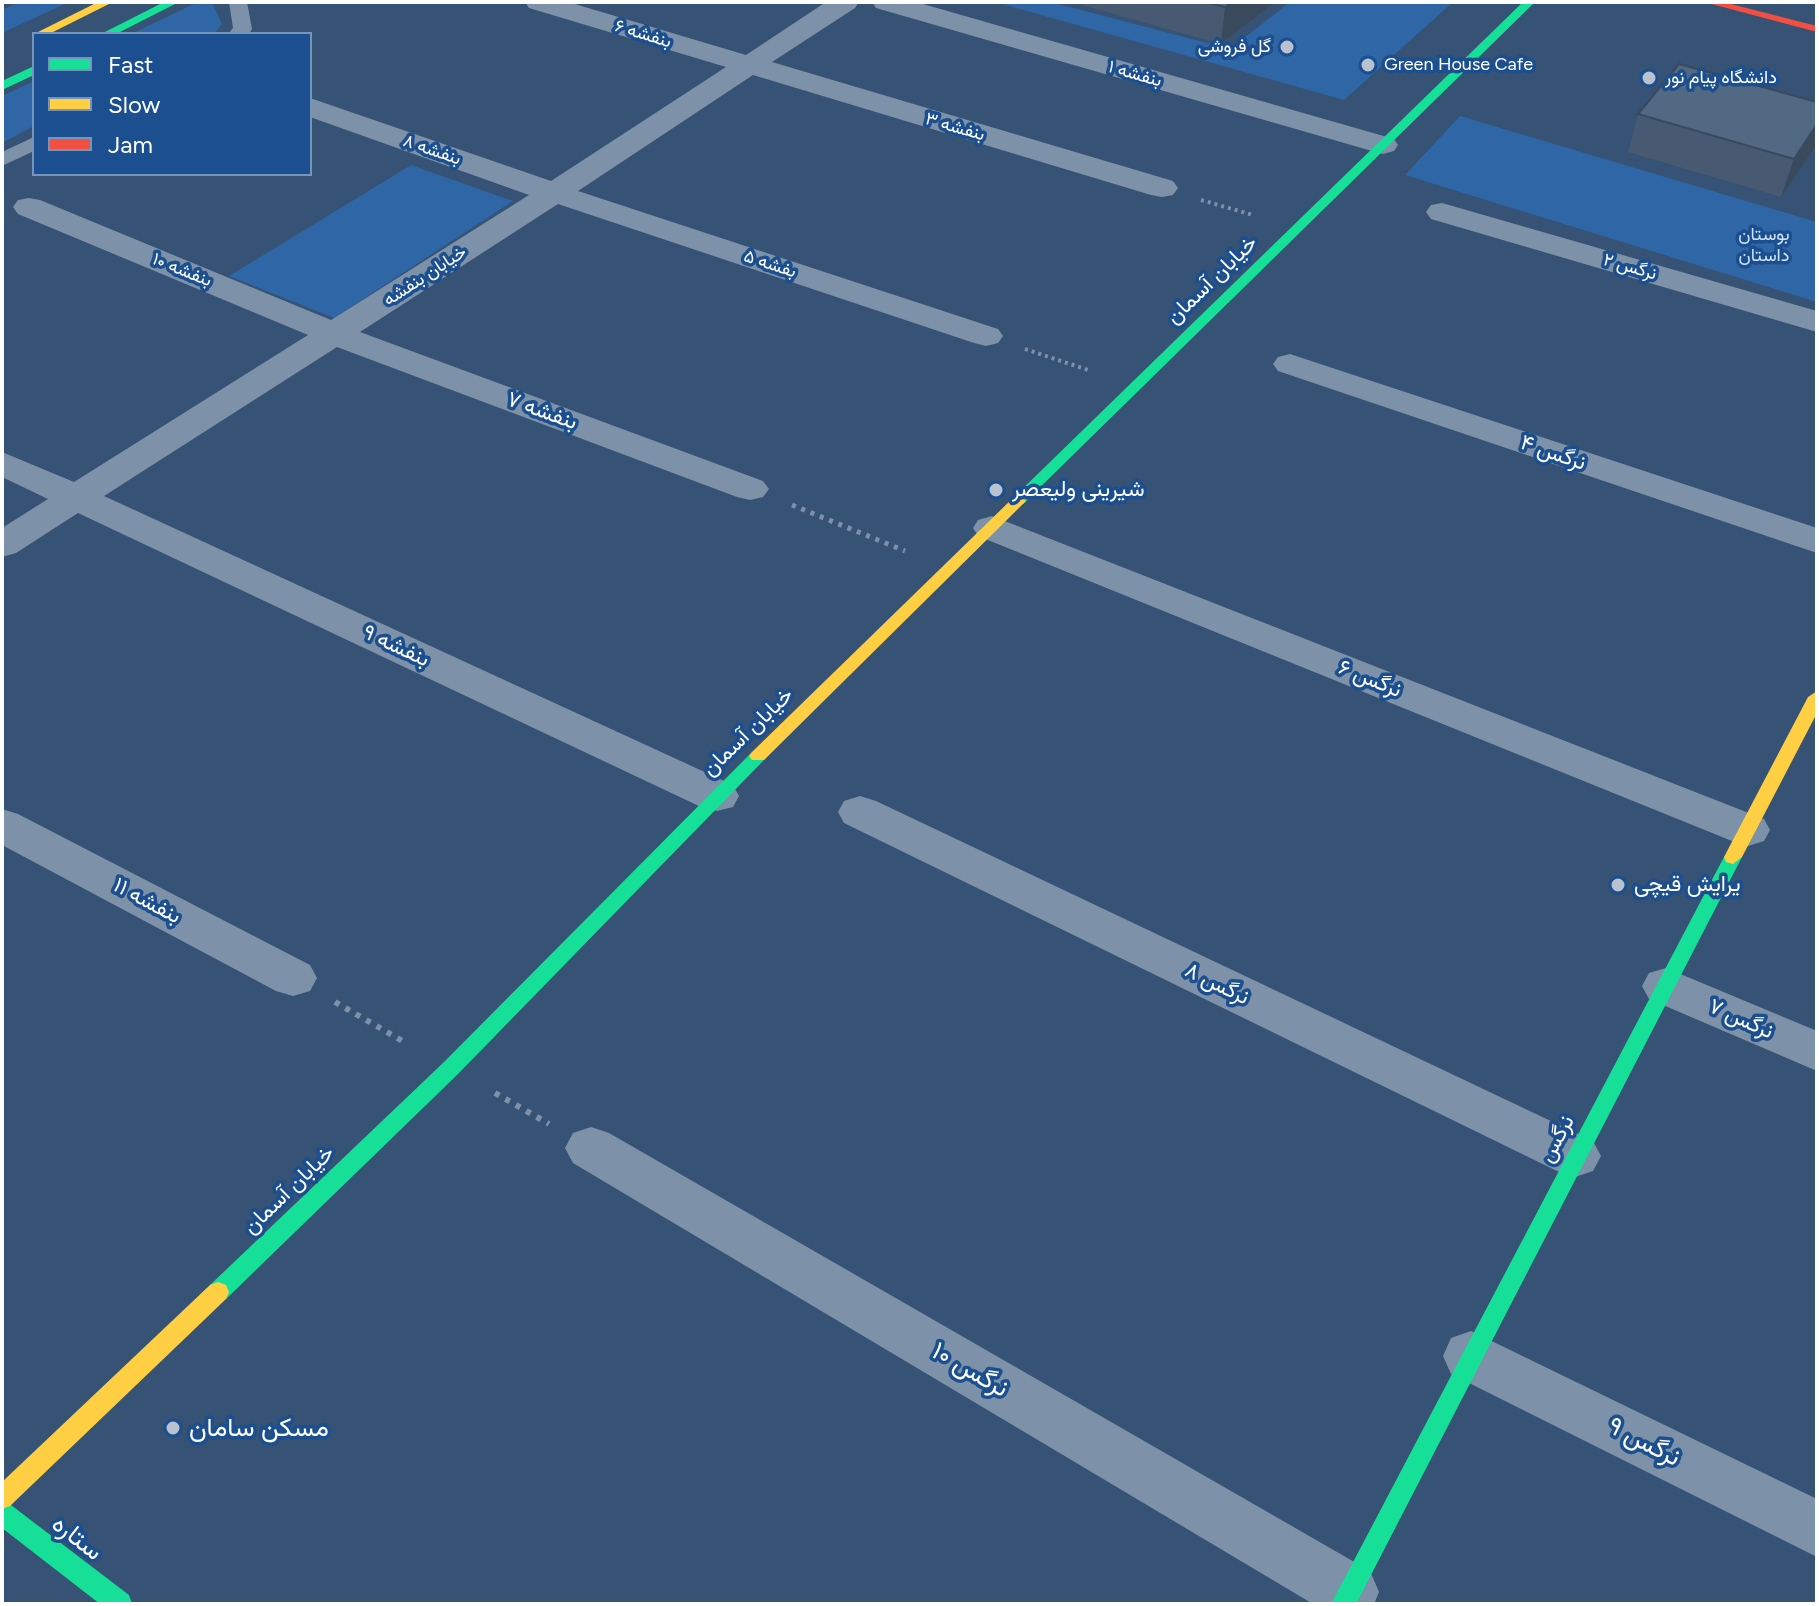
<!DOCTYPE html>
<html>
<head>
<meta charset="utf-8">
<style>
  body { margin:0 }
  #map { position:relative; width:1819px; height:1606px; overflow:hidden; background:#365274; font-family:Figtree,sans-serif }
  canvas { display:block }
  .frame { position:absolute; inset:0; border:4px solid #fff; pointer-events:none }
  .legend { position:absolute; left:32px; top:32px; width:280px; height:144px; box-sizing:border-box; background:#1b4f8f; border:2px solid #7695bc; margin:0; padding:10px 14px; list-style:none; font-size:24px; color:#fff }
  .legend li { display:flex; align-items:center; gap:16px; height:40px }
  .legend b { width:40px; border:2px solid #7695bc }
</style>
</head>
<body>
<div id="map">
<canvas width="1819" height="1606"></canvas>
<div class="frame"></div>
<ul class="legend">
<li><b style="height:10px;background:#16e098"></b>Fast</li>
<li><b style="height:10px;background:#ffcf43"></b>Slow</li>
<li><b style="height:10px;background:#f24e42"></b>Jam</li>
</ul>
</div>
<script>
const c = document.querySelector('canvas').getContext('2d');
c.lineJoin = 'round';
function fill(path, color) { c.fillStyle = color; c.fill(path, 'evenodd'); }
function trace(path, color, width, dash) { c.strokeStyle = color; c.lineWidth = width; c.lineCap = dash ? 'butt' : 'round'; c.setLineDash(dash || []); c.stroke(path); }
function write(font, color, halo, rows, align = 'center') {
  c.font = font + ' Figtree,Vazirmatn,sans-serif'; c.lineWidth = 7; c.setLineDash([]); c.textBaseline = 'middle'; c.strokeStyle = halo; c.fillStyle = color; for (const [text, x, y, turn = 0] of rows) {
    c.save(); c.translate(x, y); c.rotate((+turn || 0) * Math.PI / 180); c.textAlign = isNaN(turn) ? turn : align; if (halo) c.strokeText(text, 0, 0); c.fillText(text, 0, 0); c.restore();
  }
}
fill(new Path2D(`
  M19 2H69L2 33V10Z
  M198 2H212L222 24 214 34H131Z
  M995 2H1051L1230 49 1290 2H1453L1344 100Z
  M34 81V126L2 143V96Z
  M1460 116 1817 222V302L1405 175Z
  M411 165 513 201 334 318 229 276Z`), '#2f66a5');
trace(new Path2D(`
  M1201 200 1253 215
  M1025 349 1091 371`), '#7d92a8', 4, [3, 4]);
trace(new Path2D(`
  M792 505 905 551`), '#7d92a8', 5, [4, 6]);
trace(new Path2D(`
  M335 1002 406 1043
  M495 1093 549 1124`), '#7d92a8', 6, [5, 7]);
fill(new Path2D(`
  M229 2H247L252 29 249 34H228L233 28Z
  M34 137V151L2 166V152Z`), '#7d92a8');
fill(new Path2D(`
  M525 2H568L746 55 826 2H859L855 8 772 62 1173 181 1178 188 1173 195 1162 197 1151 195 753 75 578 191 998 329 1003 336 998 343 986 346 974 343 558 204 360 332 763 481 769 489 763 497 750 500 737 497 337 347 104 496 733 785 739 796 733 807 717 811 701 807 78 513 16 553 2 557V528L48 499 2 477V452L74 482 308 335 18 214 13 207 18 200 29 198 40 200 331 320 529 195 310 117V98L551 181 726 67 529 8Z
  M872 2H916L1394 139 1398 145 1394 151 1383 154 1372 151 876 8Z
  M1442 203 1817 311V332L1431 219 1426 212 1431 205Z
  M1290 354 1817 528V553L1278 371 1273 364 1278 357Z
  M992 516 1764 819 1770 830 1764 841 1748 846 1732 841 978 536 973 528 978 520Z
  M860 796 876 801 1593 1141 1601 1156 1593 1171 1575 1177 1557 1171 844 823 838 812 844 801Z
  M2 809 18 814 310 965 317 978 310 991 293 996 276 991 2 845Z
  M1666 968 1817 1031V1071L1649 999 1642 986 1649 973Z
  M591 1127 609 1133 1370 1571 1379 1592 1374 1604H1313L573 1163 565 1148 573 1133Z
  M1471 1331 1817 1499V1557L1451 1374 1443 1356 1451 1338Z`), '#7d92a8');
fill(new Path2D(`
  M164 2H179L116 34H101Z
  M1523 2H1535L1023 504H1013L1010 501 1013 498Z
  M34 66V75L2 90V81Z
  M758 750 767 756 764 760 458 1074 226 1299 218 1302 210 1299 207 1292 210 1285 444 1062 752 752Z
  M1733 850 1742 857 1356 1604H1331L1724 857Z
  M2 1502 11 1505 129 1595 132 1604H100L2 1528Z`), '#16e098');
fill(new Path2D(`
  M98 2H113L49 34H34Z
  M1018 496 1026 501 1023 504 764 760H752L749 756 752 752 1013 498Z
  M1817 691V713L1742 857 1733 864 1726 862 1724 857 1808 697Z
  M218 1282 226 1285 229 1292 226 1299 10 1506 2 1509V1482L210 1285Z`), '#ffcf43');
fill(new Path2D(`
  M1704 2H1723L1817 26V32Z`), '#f24e42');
fill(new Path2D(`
  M1071 2H1275L1221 44Z
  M1817 102 1781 197 1628 152 1638 114Z`), '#475a72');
fill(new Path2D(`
  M1232 2H1275L1221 44 1225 7Z
  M1817 124V144L1781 197 1794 159Z`), '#394a5c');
const building = new Path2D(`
  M1205 2H1232L1225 7Z
  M1679 64 1817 102V124L1794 159 1638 114Z`);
fill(building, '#526984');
trace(building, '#394a5c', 2);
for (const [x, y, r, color] of [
  [1287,47,8,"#b9c2ce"],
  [1368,65,8,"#b9c2ce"],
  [1649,78,8,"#b9c2ce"],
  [996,490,8,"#b9c2ce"],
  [1618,885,8,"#b9c2ce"],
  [173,1428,8,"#b9c2ce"]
]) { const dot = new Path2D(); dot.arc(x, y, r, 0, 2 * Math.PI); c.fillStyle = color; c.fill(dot); trace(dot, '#1b4f8f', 3); }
write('18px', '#fff', '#1b4f8f', [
  ["بنفشه ۶",643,34,17],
  ["بنفشه ۱",1135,74,16],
  ["بنفشه ۳",955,127,16],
  ["بنفشه ۸",432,150,19],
  ["بفشه ۵",770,264,18],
  ["نرگس ۲",1630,267,16],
  ["بنفشه ۱۰",182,270,22],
  ["خیابان بنفشه",425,276,-33]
]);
write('18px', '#fff', '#1b4f8f', [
  ["گل فروشی",1271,47,"right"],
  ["Green House Cafe",1384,65],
  ["دانشگاه پیام نور",1665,78]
], 'left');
write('18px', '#cfe3fa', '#1b4f8f', [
  ["بوستان",1764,235],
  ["داستان",1764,256]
]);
write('22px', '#fff', '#1b4f8f', [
  ["خیابان آسمان",1212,280,-44],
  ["بنفشه ۷",542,411,20],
  ["نرگس ۴",1553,453,19],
  ["بنفشه ۹",396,646,25],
  ["نرگس ۶",1370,679,22],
  ["خیابان آسمان",748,732,-44],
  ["بنفشه ۱۱",147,901,28],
  ["نرگس ۸",1217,984,26],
  ["نرگس ۷",1741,1019,24],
  ["نرگس",1557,1139,-62],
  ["خیابان آسمان",289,1190,-44]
]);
write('22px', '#fff', '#1b4f8f', [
  ["شیرینی ولیعصر",1012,490],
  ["یرایش قیچی",1634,885]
], 'left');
write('26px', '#fff', '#1b4f8f', [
  ["نرگس ۱۰",970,1370,30],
  ["نرگس ۹",1644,1442,27],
  ["ستاره",77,1538,38]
]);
write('26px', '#fff', '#1b4f8f', [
  ["مسکن سامان",189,1428]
], 'left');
</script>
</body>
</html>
